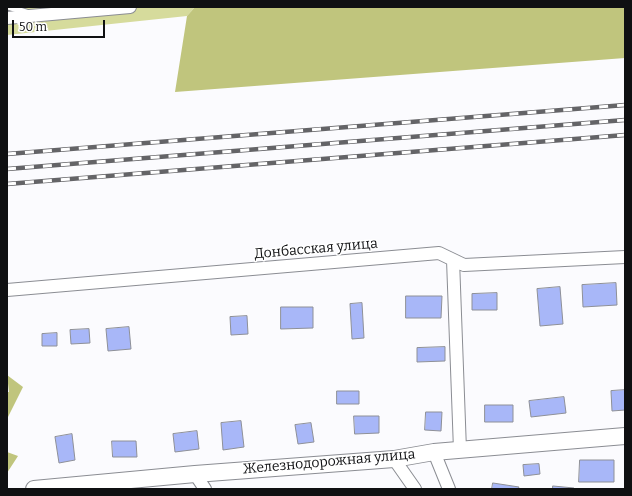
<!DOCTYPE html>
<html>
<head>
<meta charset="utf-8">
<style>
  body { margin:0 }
  #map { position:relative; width:632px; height:496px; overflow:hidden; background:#fbfbfe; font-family:Bitter,serif }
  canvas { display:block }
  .frame { position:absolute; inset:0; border:8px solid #0f1012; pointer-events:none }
  .scale { position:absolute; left:12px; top:20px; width:93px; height:18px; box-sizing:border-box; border:2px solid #0f1012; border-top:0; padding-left:5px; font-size:12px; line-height:14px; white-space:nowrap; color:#0f1012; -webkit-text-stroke:3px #fff; paint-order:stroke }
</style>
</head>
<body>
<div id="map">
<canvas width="632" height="496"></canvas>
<div class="frame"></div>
<div class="scale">50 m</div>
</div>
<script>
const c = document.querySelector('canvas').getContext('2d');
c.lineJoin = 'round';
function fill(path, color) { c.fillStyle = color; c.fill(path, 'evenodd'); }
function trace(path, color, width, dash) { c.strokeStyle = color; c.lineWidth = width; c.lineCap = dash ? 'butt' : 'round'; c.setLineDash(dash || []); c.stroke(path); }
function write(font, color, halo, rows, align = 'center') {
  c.font = font + ' Bitter,serif'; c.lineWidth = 3; c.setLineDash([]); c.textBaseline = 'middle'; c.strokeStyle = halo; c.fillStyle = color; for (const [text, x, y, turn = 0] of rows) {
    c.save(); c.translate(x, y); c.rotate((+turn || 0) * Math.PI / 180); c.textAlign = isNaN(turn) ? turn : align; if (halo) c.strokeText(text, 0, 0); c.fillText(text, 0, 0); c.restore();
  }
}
fill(new Path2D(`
  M7 7H195L187 16 7 35Z`), '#d6db9c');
fill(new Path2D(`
  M195 7H625V58L175 92 187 16Z
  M7 375 23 387 7 419V392H9Z
  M7 452 18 456 7 473Z`), '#c0c57d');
const building = new Path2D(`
  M616 283 617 305 583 307 582 285Z
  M560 287 563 324 540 326 537 289Z
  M497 293V310H472V294Z
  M406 296H442L441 318H406Z
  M362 303 364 338 352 339 350 304Z
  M281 307H313V328L281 329Z
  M247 316 248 334 231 335 230 317Z
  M129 327 131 349 108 351 106 329Z
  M89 329 90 343 71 344 70 330Z
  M57 333V346H42V334Z
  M445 347V361L417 362V348Z
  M625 390V410L612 411 611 391Z
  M337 391H359V404H337Z
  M564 397 566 413 531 417 529 401Z
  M485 405H513V422H485Z
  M426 412H442L441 431 425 430Z
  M354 416H379V433L355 434Z
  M241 421 244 447 223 450 221 423Z
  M311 423 314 442 298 444 295 425Z
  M197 431 199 449 175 452 173 434Z
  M72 434 75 460 59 463 55 437Z
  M112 441H136L137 457H113Z
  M580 460H614V482H579Z
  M539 464 540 474 524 476 523 465Z
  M493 483 519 487 518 489H492Z
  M553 486 574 488 573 489H553Z`);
fill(building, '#a8b7f8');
trace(building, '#8e9097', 1);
const lane = new Path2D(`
  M9 7 28 13`);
const street = new Path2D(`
  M7 18 130 7
  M453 260 460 450
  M7 290 439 253 464 265 625 257
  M434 452 449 489
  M394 459 415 489
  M195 474 205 489`);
const secondary = new Path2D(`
  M34 489 195 474 394 459 434 452 625 436`);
trace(lane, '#8b8d93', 8);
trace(street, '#8b8d93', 14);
trace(secondary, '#8b8d93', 18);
trace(lane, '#fff', 6);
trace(street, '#fff', 12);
trace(secondary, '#fff', 16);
const rail = new Path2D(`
  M7 154 625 105
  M7 169 625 120
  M7 184 625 135`);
trace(rail, '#646467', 4.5);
trace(rail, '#fff', 3, [9]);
write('14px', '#0f1012', '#fff', [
  ["Донбасская улица",316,249,-5],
  ["Железнодорожная улица",329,462,-5]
]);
</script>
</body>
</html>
